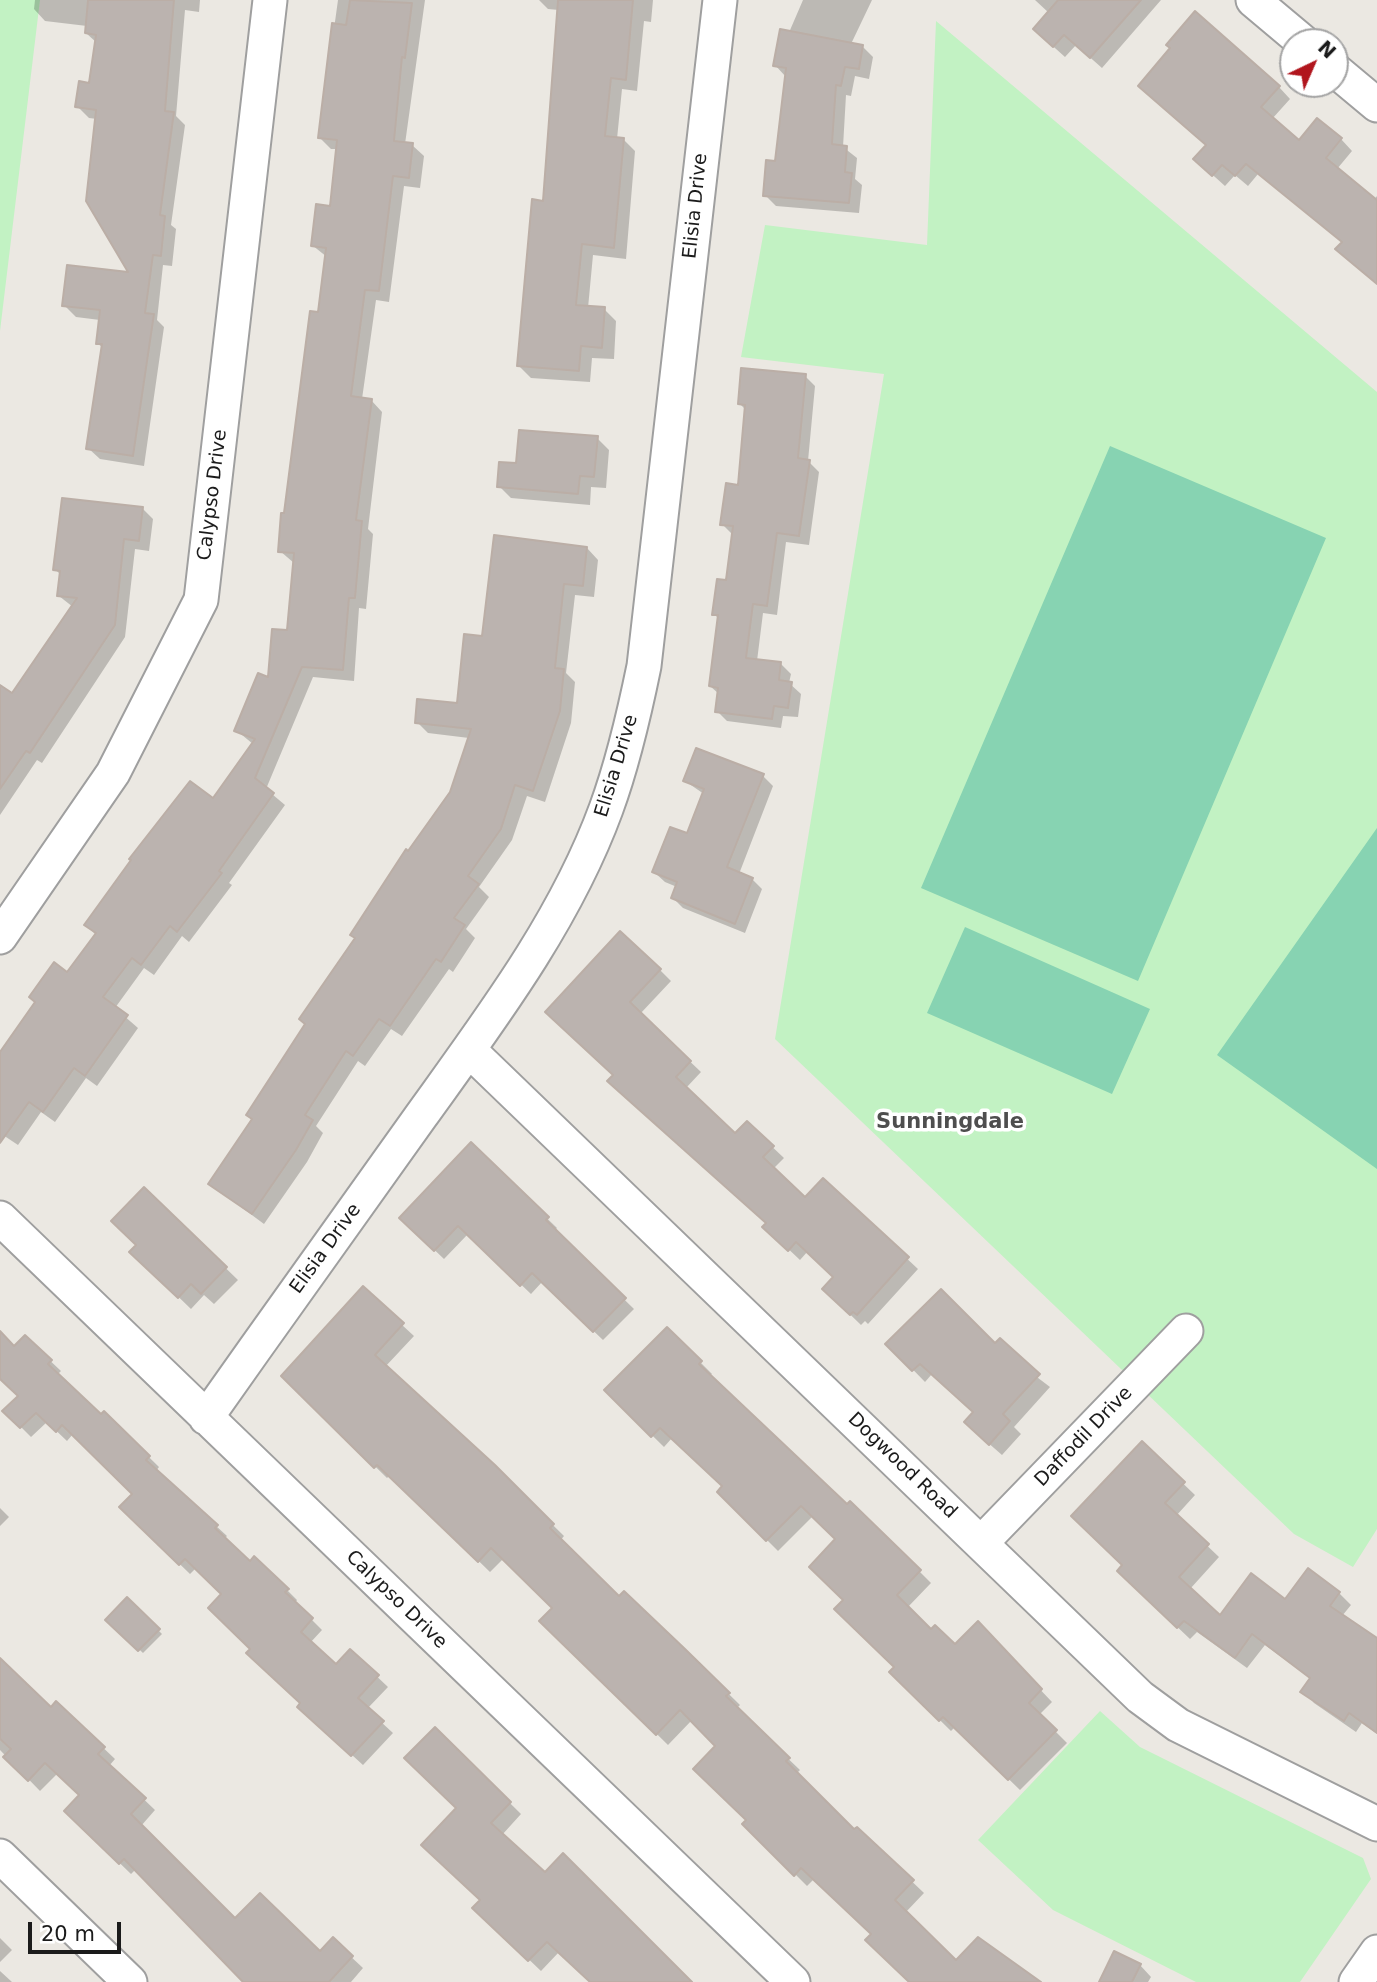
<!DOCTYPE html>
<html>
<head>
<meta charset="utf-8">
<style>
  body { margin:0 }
  #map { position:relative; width:1377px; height:1982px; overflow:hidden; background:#ebe8e2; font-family:"DejaVu Sans",sans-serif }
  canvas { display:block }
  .north { position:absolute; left:1279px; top:28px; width:70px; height:70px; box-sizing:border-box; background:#fff; border:2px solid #a4a4a4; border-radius:50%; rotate:44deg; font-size:19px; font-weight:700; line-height:28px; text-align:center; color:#1b1b1b }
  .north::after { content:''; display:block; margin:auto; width:24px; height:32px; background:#b1151d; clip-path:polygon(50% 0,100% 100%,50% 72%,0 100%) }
  .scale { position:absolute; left:28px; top:1922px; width:93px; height:32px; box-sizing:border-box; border:4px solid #1b1b1b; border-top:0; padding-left:9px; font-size:21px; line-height:24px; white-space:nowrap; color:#1b1b1b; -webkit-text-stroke:5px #fff; paint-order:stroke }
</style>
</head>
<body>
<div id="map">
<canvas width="1377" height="1982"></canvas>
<div class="north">N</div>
<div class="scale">20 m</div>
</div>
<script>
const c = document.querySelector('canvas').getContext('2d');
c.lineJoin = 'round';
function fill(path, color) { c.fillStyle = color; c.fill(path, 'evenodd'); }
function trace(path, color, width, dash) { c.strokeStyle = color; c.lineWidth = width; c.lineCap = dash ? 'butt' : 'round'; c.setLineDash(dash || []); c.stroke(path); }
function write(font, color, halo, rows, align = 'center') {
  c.font = font + ' "DejaVu Sans",sans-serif'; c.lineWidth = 7; c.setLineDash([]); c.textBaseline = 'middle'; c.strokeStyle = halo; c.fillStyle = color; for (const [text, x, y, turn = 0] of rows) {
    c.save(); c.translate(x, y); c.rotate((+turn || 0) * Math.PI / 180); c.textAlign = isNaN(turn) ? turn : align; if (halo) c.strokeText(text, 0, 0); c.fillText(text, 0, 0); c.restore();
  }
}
fill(new Path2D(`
  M0 0H40L0 331Z
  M936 21 1377 392V1529L1353 1567 1294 1534 775 1039 884 374 741 357 765 225 927 245Z
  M1100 1711 1140 1747 1363 1858 1371 1879 1300 1982H1196L1053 1910 978 1840Z`), '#c2f2c3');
fill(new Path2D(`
  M1110 446 1326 538 1138 981 921 888Z
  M1377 828V1169L1217 1055Z
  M965 927 1150 1009 1112 1094 927 1013Z`), '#87d3b2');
fill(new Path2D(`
  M35 0H200L199 12 185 10 176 116 185 125 171 225 176 229 172 266 163 265 157 320 164 327 144 466 100 459 88 448 103 348 97 343 100 320 76 317 64 305 131 274 97 119 89 118 77 106 90 85 97 43 86 33 87 26 45 21 34 9Z
  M338 0H425L405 144 412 145 424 156 420 188 404 186 389 302 376 300 362 399 371 400 382 412 368 529 373 534 366 609 359 608 354 681 313 677 266 789 285 805 229 883 232 885 189 942 182 936 154 975 144 968 115 1008 138 1028 97 1086 86 1078 55 1122 41 1112 18 1145 0 1133V1055L96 935 86 925 213 800 253 744 236 730 270 680 289 632 294 563 280 551 327 257 312 245 331 208 338 149H331L319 137Z
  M539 0H653L651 22 644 21 637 91 622 89 617 139H623L635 151 626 259 593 255 588 308 604 309 616 321 614 359 592 358 590 382 531 378 519 366 544 203 554 108 550 103 559 10 548 9Z
  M803 0H872L851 44 862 46 873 57 869 79 855 76 851 96 846 95 843 147 857 158 855 179 862 185 859 213 776 206 765 195 777 163 786 77 775 65Z
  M1035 0H1161L1102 68 1076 45 1065 57 1046 40 1049 13Z
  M1279 87 1290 99 1272 119 1299 143 1341 139 1352 151 1337 169 1374 200 1377 196V284L1349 261 1343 243 1258 174 1248 186 1235 175 1225 186 1195 159Z
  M805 376 815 386 808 461 819 472 809 545 786 542 777 615 763 613 757 661 781 664 791 674 789 683 801 694 798 717 783 716 781 728 727 721 717 711 719 694 710 686 719 619 714 614 727 582 732 534 722 524 739 487 746 410 740 404Z
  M597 438 609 450 606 488 591 487 590 505 511 498 499 486 518 465Z
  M142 508 153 519 149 551 135 549 125 637 42 763 37 760 0 815V687L12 696 73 607 59 596 61 575 55 569Z
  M587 548 598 560 594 597 575 595 566 673 575 682 571 723 545 802 527 796 512 840 479 887 489 897 466 929 475 938 453 972 449 969 402 1036 391 1029 365 1066 358 1061 316 1126 323 1133 307 1162 264 1224 210 1184 253 1120 248 1115 307 1025 409 853 452 793 469 738 428 733 417 722 458 705 483 638Z
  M763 776 773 786 739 874 752 879 762 889 745 933 683 908 673 898 677 887 665 882 654 872 688 836 704 794 685 781Z
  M660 970 671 981 640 1014 701 1072 686 1088 736 1136 747 1123 784 1158 773 1169 805 1200 823 1180 918 1269 868 1324 865 1321 861 1325 824 1289 835 1277 808 1251 800 1260 765 1227 768 1223 620 1092 615 1075 558 1022Z
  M471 1145 557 1228 554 1231 634 1309 603 1340 542 1282 531 1294 468 1234 444 1259 401 1218Z
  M144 1189 238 1280 214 1304 204 1295 191 1309 132 1252 138 1246Z
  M363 1289 414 1336 385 1367 493 1466 564 1536 560 1541 619 1599 684 1650 740 1705 736 1709 800 1770 796 1774 854 1832 857 1829 924 1893 905 1913 956 1962 1039 1982H911L873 1934 814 1879 807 1886 745 1824 748 1820 718 1746 692 1720 668 1745 542 1621 554 1608 504 1558 490 1572 390 1475 387 1478 283 1376Z
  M667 1329 712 1374 709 1376 847 1507 851 1503 931 1583 907 1608 932 1631 955 1646 978 1624 1052 1702 1039 1715 1067 1743 1020 1790 955 1727 951 1731 891 1672 896 1667 846 1600 837 1539 813 1516 778 1551 719 1492 724 1487 672 1438 664 1447 606 1390Z
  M0 1334 14 1348 25 1337 61 1371 57 1375 101 1417 104 1413 159 1467 156 1471 227 1536 224 1539 250 1563 287 1590 297 1600 295 1603 322 1630 310 1643 336 1667 350 1651 388 1687 367 1709 393 1733 363 1765 310 1717 302 1704 253 1649 223 1594 196 1568 190 1574 121 1507 134 1494 73 1434 67 1441 47 1422 31 1437 5 1411 20 1396 0 1377Z
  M888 1344 996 1346 1050 1387 1014 1427 1021 1434 1002 1455 978 1434 975 1412 932 1374 925 1382Z
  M1142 1444 1195 1495 1176 1516 1219 1557 1190 1589 1220 1618 1286 1601 1339 1593 1351 1605 1342 1616 1377 1640V1734L1362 1723 1356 1732 1314 1703 1303 1691 1311 1679 1265 1645 1247 1668 1197 1632 1190 1639 1131 1583 1124 1565Z
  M0 1508 9 1517 0 1526Z
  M127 1599 162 1634 143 1653 108 1620Z
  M0 1660 51 1709 56 1703 115 1759 109 1766 155 1810 141 1826 235 1920 320 1954 333 1940 363 1968 351 1982H248L136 1869 131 1874 66 1811 81 1795 58 1773 40 1791 0 1750Z
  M435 1729 521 1814 502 1835 545 1874 689 1982H591L559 1952 541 1971 475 1908 482 1900Z
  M0 1938 12 1950 0 1962Z
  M1140 1965 1151 1977 1148 1982H1101Z
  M0 1971 12 1982H0Z`), '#0003');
const building = new Path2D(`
  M88 0H174L165 111 174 112 160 215 165 216 161 256 153 255 145 313 154 314 133 456 86 449 102 344H96L100 310 62 306 67 265 128 272 86 201 96 110 75 107 79 81 89 83 96 35 85 33Z
  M350 0 412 3 405 58 402 57 394 141 413 143 409 178 393 176 379 291 365 290 351 396 372 399 356 520 362 521 355 598H349L343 670 302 667 255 778 274 793 219 871 222 873 177 932 170 926 141 965 132 958 103 997 128 1015 85 1076 74 1068 43 1112 29 1102 0 1143V1052L35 1002 29 997 54 962 67 972 96 933 84 925 131 860 129 859 190 781 213 798 255 739 234 731 258 673 268 677 272 629 287 630 294 553 278 552 281 513H284L310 311 318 312 326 248 311 246 316 204 330 206 337 140 318 138 332 23 346 25Z
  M558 0H633L626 80 611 78 605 136 624 138 614 248 582 244 576 305 605 307 602 348 581 346 579 371 517 366 532 199 543 201Z
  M1058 0H1141L1090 58 1064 35 1053 47 1033 29Z
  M1195 11 1280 86 1261 107 1299 140 1317 118 1342 138 1326 158 1377 200V284L1335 249 1342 242 1246 164 1235 176 1222 165 1212 176 1193 159 1206 145 1138 86 1170 48 1166 45Z
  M780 29 863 45 859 69 845 67 841 86 836 85 832 144 847 146 845 172 852 173 849 203 763 196 766 160 775 161 786 68 773 66Z
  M741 368 806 374 798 458 810 460 799 536 777 533 767 606 753 604 746 658 781 662 779 680 792 682 788 708 774 706 772 719 715 712 718 688 709 686 718 615H712L717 579 726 580 733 526 720 525 726 483 738 485 745 405 738 404Z
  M519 430 598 436 594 477 580 476 578 494 497 487 499 462 516 463Z
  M62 498 143 507 139 541 124 539 115 625 30 753 26 751 0 789V685L12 693 77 598 57 596 60 571 53 570Z
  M494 535 587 547 583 586 564 584 555 668 564 669 560 711 533 791 515 785 501 829 468 876 479 884 454 918 465 925 441 962 436 959 390 1026 379 1019 353 1056 346 1051 305 1115 313 1120 296 1150 252 1214 208 1184 252 1119 246 1115 305 1024 299 1019 355 938 350 935 406 849 408 851 450 792 471 729 415 723 417 699 457 703 464 634 482 636Z
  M696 748 764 774 727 867 753 878 735 924 671 898 677 882 652 872 670 827 687 833 704 789 683 781Z
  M620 931 661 969 630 1002 691 1061 676 1077 735 1133 747 1121 774 1146 763 1157 805 1197 823 1178 909 1257 857 1315 853 1312 850 1315 822 1289 833 1277 796 1242 788 1251 762 1227 766 1223 607 1081 613 1075 545 1012Z
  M471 1142 549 1217 546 1220 626 1298 593 1332 532 1273 520 1286 458 1226 434 1251 399 1218Z
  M144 1187 227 1267 201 1294 191 1284 178 1298 129 1252 136 1245 111 1221Z
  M363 1286 404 1323 375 1355 495 1465 554 1524 550 1528 619 1596 624 1591 685 1649 730 1693 726 1696 790 1758 786 1761 854 1829 857 1827 914 1880 895 1900 956 1960 978 1937 1041 1982H909L865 1940 871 1934 801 1868 794 1876 742 1824 746 1820 693 1769 715 1746 680 1710 656 1735 539 1621 552 1608 491 1548 478 1562 377 1465 374 1468 281 1376Z
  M941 1289 995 1343 1000 1338 1040 1374 1003 1414 1010 1421 989 1445 964 1422 973 1412 920 1364 912 1371 885 1344Z
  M667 1327 702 1361 699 1364 847 1504 850 1501 921 1570 897 1595 931 1629 935 1625 955 1644 978 1621 1042 1689 1029 1703 1057 1730 1008 1780 943 1717 939 1721 889 1672 894 1667 834 1609 843 1600 809 1567 835 1539 801 1506 766 1541 717 1492 722 1486 660 1428 651 1437 604 1390Z
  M0 1331 14 1346 25 1335 52 1360 48 1364 101 1414 104 1411 150 1456 146 1460 218 1525 215 1528 250 1561 254 1556 289 1589 285 1592 313 1618 301 1632 336 1664 350 1649 379 1675 358 1698 384 1721 351 1756 297 1707 300 1703 246 1653 250 1649 208 1608 221 1594 185 1559 179 1565 119 1507 132 1494 62 1425 56 1432 36 1413 20 1428 2 1411 18 1396 0 1379Z
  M1142 1441 1185 1482 1165 1503 1209 1544 1179 1577 1220 1615 1251 1573 1285 1599 1308 1568 1340 1592 1330 1606 1377 1638V1733L1349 1713 1344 1721 1300 1692 1310 1678 1252 1634 1235 1658 1184 1621 1177 1628 1117 1571 1122 1565 1071 1516Z
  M127 1597 160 1629 138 1651 105 1620Z
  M0 1658 51 1707 56 1701 105 1747 98 1754 146 1798 131 1814 235 1918 260 1893 320 1951 333 1937 353 1956 329 1982H243L124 1859 119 1864 64 1811 79 1795 45 1763 28 1781 3 1757 11 1749 0 1739Z
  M435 1727 511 1802 491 1823 545 1872 563 1853 692 1982H590L547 1942 528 1961 472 1908 480 1900 421 1845 456 1808 404 1758Z
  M1114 1951 1141 1964 1132 1982H1099Z`);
fill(building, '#bbb3af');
trace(building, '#bbaea6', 2);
const minor = new Path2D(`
  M1253 0 1303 42
  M1335 70 1377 105
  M0 937 113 773 201 600 270 0
  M469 1050 1140 1697 1178 1725 1377 1824
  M0 1218 793 1982
  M206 1418C277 1317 349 1217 421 1116 490 1020 565 921 606 809 623 763 634 715 644 666L720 0
  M982 1542 1186 1331
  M0 1856 130 1982
  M1356 1982 1377 1952`);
trace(minor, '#9f9f9f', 37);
trace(minor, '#fff', 33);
write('19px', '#1b1b1b', '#fff', [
  ["Elisia Drive",696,206,-84],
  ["Calypso Drive",213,495,-83],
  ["Elisia Drive",617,766,-73],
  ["Elisia Drive",326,1249,-54],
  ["Daffodil Drive",1084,1437,-46],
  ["Dogwood Road",902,1466,44],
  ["Calypso Drive",396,1600,44]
]);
write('bold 21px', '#4e4e4e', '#fff', [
  ["Sunningdale",950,1123]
]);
</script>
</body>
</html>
